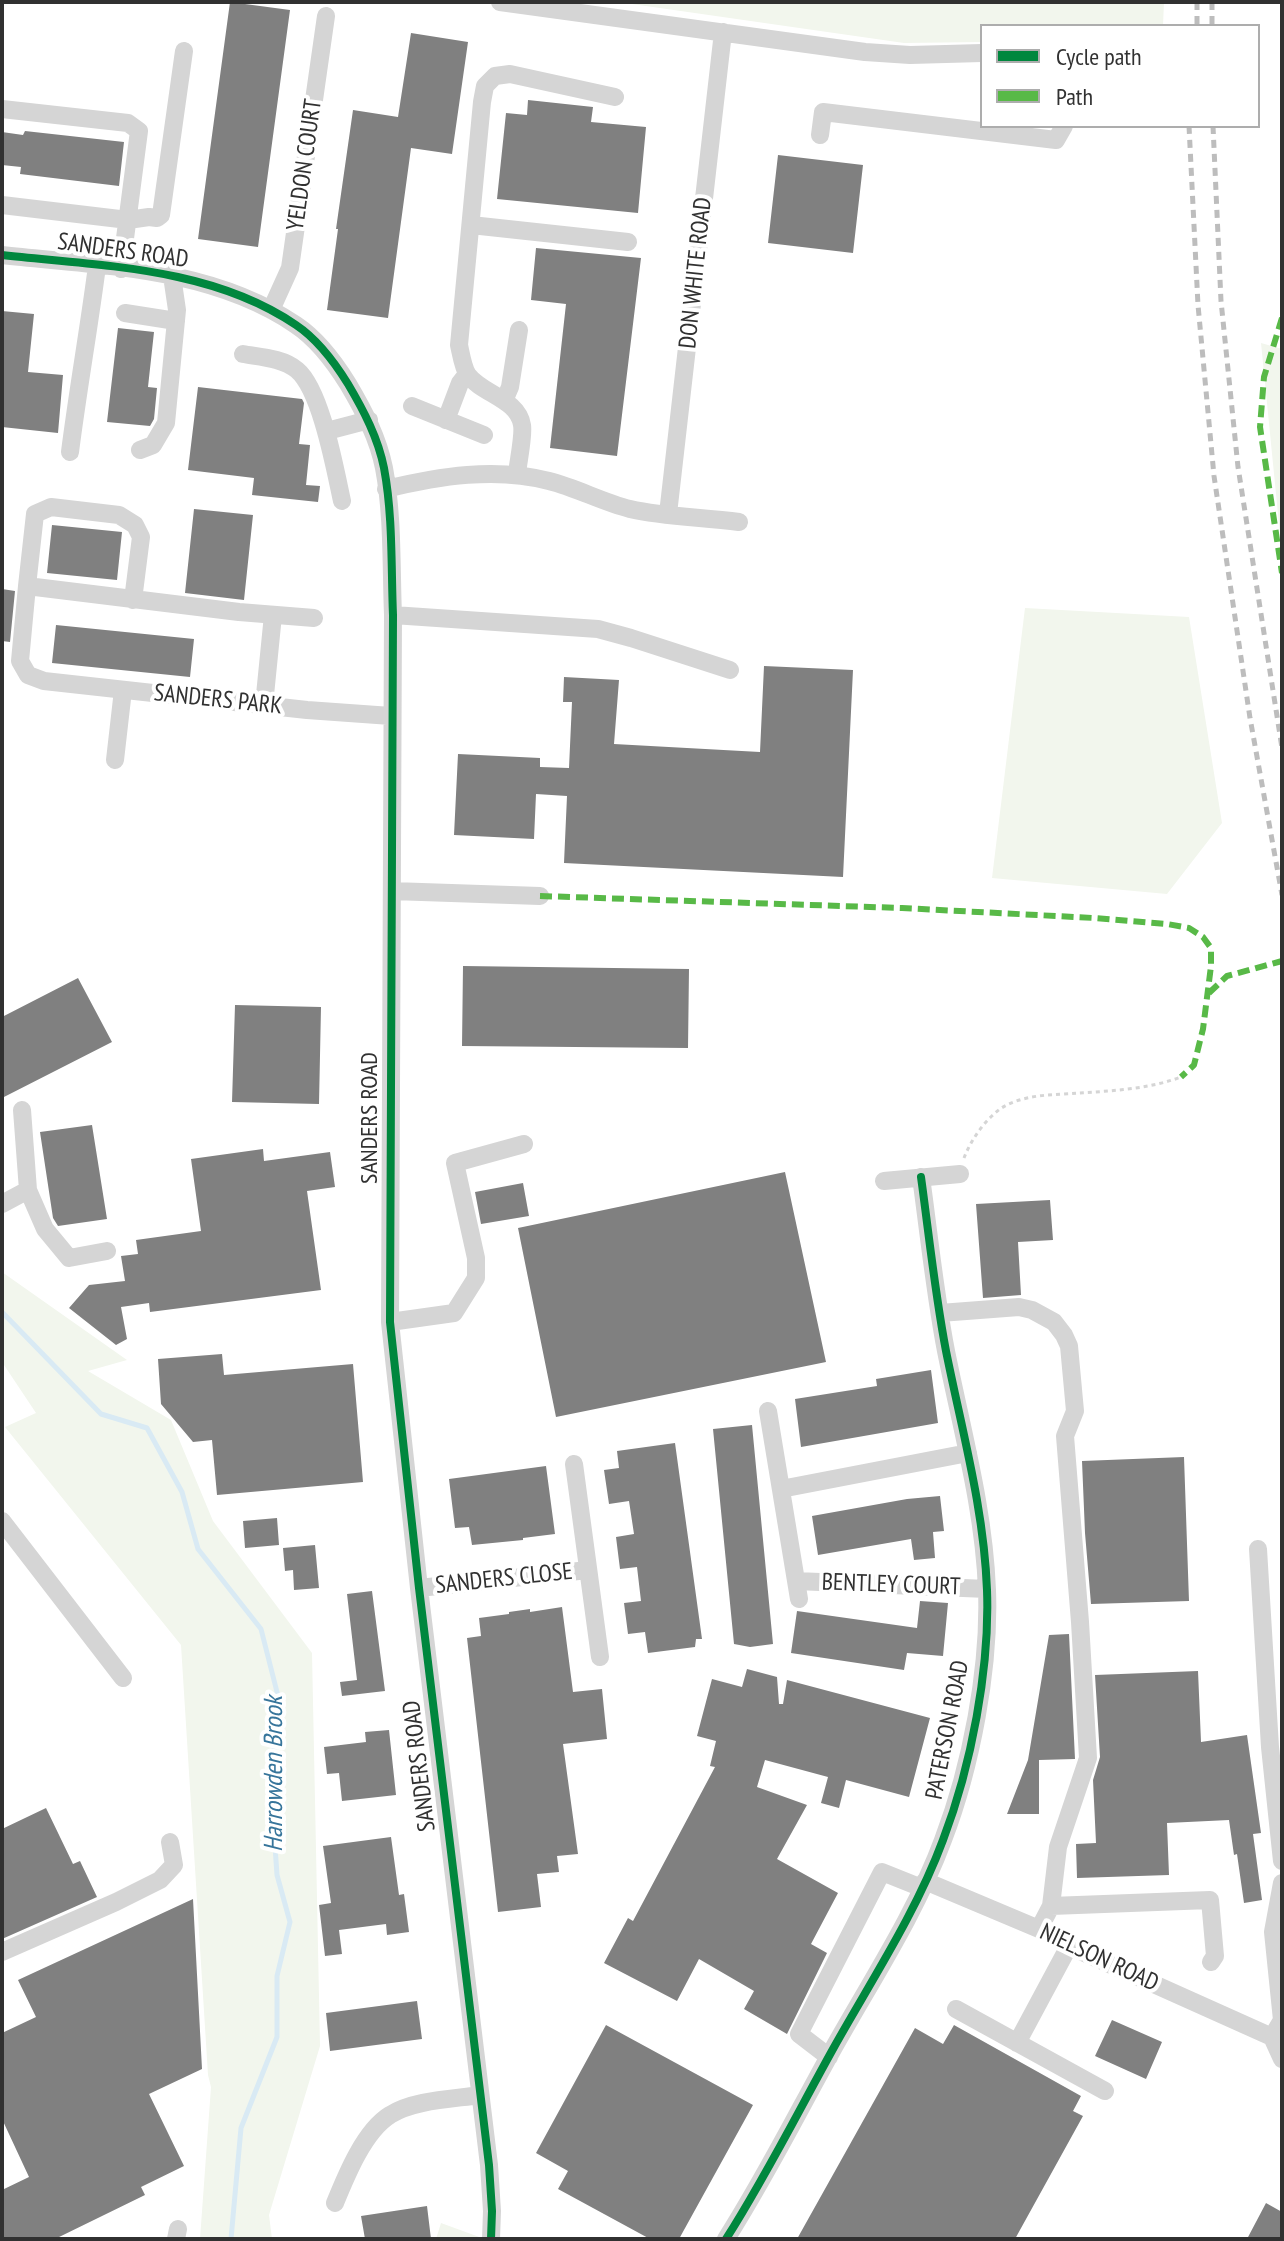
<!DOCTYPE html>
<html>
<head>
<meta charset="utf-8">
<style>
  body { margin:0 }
  #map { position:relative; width:1284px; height:2241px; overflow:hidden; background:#fff; font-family:"PT Sans Narrow",sans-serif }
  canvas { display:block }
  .frame { position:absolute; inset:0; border:4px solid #313131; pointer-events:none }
  .legend { position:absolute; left:980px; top:24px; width:280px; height:104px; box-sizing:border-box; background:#fff; border:2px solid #adadad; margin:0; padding:10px 14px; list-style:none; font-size:24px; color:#313131 }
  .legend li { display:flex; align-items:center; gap:16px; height:40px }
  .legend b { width:40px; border:2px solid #adadad }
</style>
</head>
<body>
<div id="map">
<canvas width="1284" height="2241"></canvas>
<div class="frame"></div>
<ul class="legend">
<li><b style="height:10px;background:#00873e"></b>Cycle path</li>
<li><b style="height:10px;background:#58b947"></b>Path</li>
</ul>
</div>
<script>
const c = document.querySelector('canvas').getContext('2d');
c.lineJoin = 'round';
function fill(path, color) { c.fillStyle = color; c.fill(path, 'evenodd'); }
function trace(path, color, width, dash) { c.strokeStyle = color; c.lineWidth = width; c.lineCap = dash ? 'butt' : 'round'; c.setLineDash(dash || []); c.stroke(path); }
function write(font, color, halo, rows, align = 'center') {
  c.font = font + ' "PT Sans Narrow",sans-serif'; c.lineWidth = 8; c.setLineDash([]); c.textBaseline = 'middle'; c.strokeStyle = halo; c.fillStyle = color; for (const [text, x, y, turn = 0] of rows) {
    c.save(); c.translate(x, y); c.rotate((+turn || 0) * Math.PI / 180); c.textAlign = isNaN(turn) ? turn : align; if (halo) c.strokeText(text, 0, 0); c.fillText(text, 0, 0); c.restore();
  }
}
fill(new Path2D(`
  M618 2H1164L1163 26H982V42L904 43Z
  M1261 343 1282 349V554Z
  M1025 608 1189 617 1222 823 1167 894 992 878Z
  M2 1272 127 1360 88 1371 171 1420 213 1521 312 1653 320 2046 269 2215 272 2239H200L211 2087 208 2075 181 1645 5 1427 36 1413 2 1362Z
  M441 2223 482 2238 483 2239H436Z`), '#f2f6ed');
trace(new Path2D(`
  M2 1312 101 1414 147 1428 182 1492 198 1549 261 1629 278 1696 271 1789 277 1875 290 1922 277 1976V2037L241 2128 231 2239`), '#d9eaf4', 5);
fill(new Path2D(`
  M230 2 290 10 258 247 198 239Z
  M411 33 468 42 452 154 411 148 388 318 327 310 338 229H336L353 110 398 117Z
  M528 100 593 107 591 122 646 127 638 213 497 199 506 113 527 115Z
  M25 131 124 142 119 186 20 174 21 167 2 165V132L23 135Z
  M778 155 863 165 853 253 768 243Z
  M536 248 641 258 617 456 550 448 566 304 531 300Z
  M2 311 34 314 28 372 63 375 58 433 2 427Z
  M118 328 154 332 148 387 157 388 154 419 150 426 107 422Z
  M198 387 302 399 304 403 299 444 310 445 306 485 320 486 318 502 252 495 254 478 188 470Z
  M194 509 253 515 244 600 185 593Z
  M52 525 122 532 117 580 47 573Z
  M2 589 15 591 10 642 2 641Z
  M56 625 194 639 190 677 52 663Z
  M764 666 853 670 843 877 564 863 567 796 536 794 534 839 454 835 458 754 540 758V767L569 768 572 702H563L564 677 619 680 614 744 760 752Z
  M463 966 689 969 688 1048 462 1046Z
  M78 978 112 1042 2 1098V1017Z
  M235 1005 321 1007 319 1104 232 1102Z
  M92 1125 107 1219 58 1226 53 1218 40 1132Z
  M263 1149 264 1161 330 1152 335 1187 307 1191 321 1290 150 1312 149 1303 121 1307 127 1339 116 1345 69 1308 89 1285 125 1281 121 1256 138 1254 136 1240 201 1231 191 1159Z
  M785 1172 826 1362 556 1417 518 1228Z
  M523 1183 529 1216 481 1224 475 1192Z
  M1050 1200 1053 1240 1018 1242 1021 1295 983 1298 976 1204Z
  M222 1354 224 1375 353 1364 363 1482 217 1495 212 1440 193 1442 161 1404 158 1359Z
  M931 1370 938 1423 801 1447 795 1399 877 1386 876 1379Z
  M752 1425 773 1644 750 1647 734 1644 713 1429Z
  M675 1443 702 1639H696L695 1647 648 1653 645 1632 628 1634 624 1603 641 1601 637 1567 620 1569 616 1537 634 1534 629 1501 609 1504 604 1470 619 1468 617 1451Z
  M1184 1457 1189 1601 1091 1604 1085 1533 1082 1461Z
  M546 1466 555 1534 523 1538V1540L472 1545 469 1527 455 1528 449 1479Z
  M940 1496 944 1531 933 1532 935 1558 914 1560 911 1539 818 1555 812 1516 907 1499Z
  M277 1518 279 1545 245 1548 243 1521Z
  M315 1545 319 1588 294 1590 293 1570 285 1571 283 1548Z
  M372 1591 385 1691 342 1696 340 1682 357 1680 347 1594Z
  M920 1601 948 1603 943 1656 907 1653 904 1670 791 1653 797 1611 917 1628Z
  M562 1607 573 1692 602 1689 607 1739 563 1744 578 1854 557 1856 559 1872 537 1874 541 1907 498 1912 467 1638 481 1636 479 1618 509 1614V1612L530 1609V1612Z
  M1069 1634 1075 1759 1039 1760V1814H1007L1028 1760 1049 1635Z
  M747 1669 777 1677 779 1704H783L787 1680 930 1718 909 1797 846 1780 839 1808 821 1803 828 1777 765 1760 757 1787 807 1805 777 1859 838 1893 811 1944 827 1953 787 2034 744 2009 754 1991 699 1959 677 2001 604 1963 628 1918 633 1921 715 1767 710 1766 716 1741 697 1736 712 1679 742 1687Z
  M1198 1671 1201 1742 1247 1735 1261 1833 1253 1834 1262 1900 1244 1903 1237 1854 1234 1855 1229 1820 1167 1823 1169 1875 1077 1878 1076 1844 1096 1843 1093 1780 1100 1757 1095 1675Z
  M389 1730 396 1795 342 1801 339 1773 327 1774 324 1747 366 1742 365 1732Z
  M46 1808 73 1864 80 1861 97 1897 2 1939V1829Z
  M391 1837 399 1895 404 1894 409 1932 387 1935 386 1924 339 1930 342 1954 325 1956 319 1905 331 1903 323 1846Z
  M193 1899 202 2069 149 2094 184 2166 141 2187 145 2195 55 2239H5L2 2233V2190L29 2177 2 2119V2033L36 2017 18 1980Z
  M417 2001 422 2039 330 2051 326 2013Z
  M1112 2020 1162 2042 1146 2079 1095 2056Z
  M606 2025 753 2105 679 2239H650L558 2189 568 2171 536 2153Z
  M954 2025 1081 2096 1073 2111 1083 2116 1015 2239H797L915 2028 943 2044Z
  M1266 2203 1282 2212V2239H1247Z
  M427 2206 431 2239H365L361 2216Z`), '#808080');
trace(new Path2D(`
  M964 1158C971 1140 984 1121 1000 1109 1022 1094 1053 1095 1078 1093 1112 1091 1149 1089 1181 1077`), '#d5d5d5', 3, [4, 4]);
trace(new Path2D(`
  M500 2 865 52 910 55 982 53
  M2 109 128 123 139 131 121 269
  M820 135 823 112 1056 140 1064 126
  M2 205 128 220 149 217 157 218 161 215 184 51
  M471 225 628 242
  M2 255C101 266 211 267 296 325 317 339 335 363 348 384 364 411 378 438 384 468 393 516 391 567 393 615L390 1322 419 1588 489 2165 492 2211 491 2239
  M271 310 290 268 326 16
  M125 313 176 321
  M243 354C260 357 283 358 297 370 321 390 335 469 342 501
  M504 401 510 387 519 330
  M412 406 484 435
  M446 420 460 383 467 374
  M327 431 369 420
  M140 450 153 445 166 423 177 310 172 276
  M70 452C78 389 89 328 97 266
  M517 474C518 462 524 435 522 425 518 399 482 394 468 375 463 368 461 354 459 345L482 102 485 86 495 76 510 74 615 97
  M386 489C439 476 496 467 549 481 577 488 602 502 630 509 665 517 703 517 739 522
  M668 514 723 32
  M27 586 35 514 51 507 119 515 135 525 141 537 133 600
  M393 615 598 629 631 638 730 670
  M314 618 239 612 27 586 20 661 28 675 44 681 307 710 391 716
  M264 705 273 615
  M115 760 123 690
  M392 891 540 896
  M884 1181 960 1174
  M28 1190 45 1229 69 1258 107 1251
  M2 1204 28 1190 22 1110
  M940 1313 1019 1307 1032 1310 1054 1322 1064 1335 1069 1346 1075 1411 1065 1436 1080 1622 1088 1758 1058 1847 1051 1906 1039 1929
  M390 1322 454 1313 476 1278V1258L455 1163 524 1144
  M768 1411 799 1599
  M574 1464 600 1657
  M781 1489 968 1453
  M2 1521 123 1678
  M1258 1549 1270 1747 1282 1861
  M796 1581 987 1589
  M419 1588 588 1570
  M925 1881 1039 1929 1069 1946 1272 2037
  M1282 1883 1273 1932 1282 2020 1272 2037 1282 2059
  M1051 1906 1210 1900 1215 1956 1211 1962
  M2 1952 116 1902 160 1880 174 1865 170 1842
  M956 2009 1105 2091
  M1017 2043 1069 1946
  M829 2057 799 2034 882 1872 922 1888
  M335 2203C346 2176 364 2131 390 2115 413 2100 453 2099 480 2095
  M176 2239 178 2229
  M726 2239C765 2178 798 2112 833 2049 871 1981 916 1913 943 1840 971 1767 990 1668 987 1590 984 1509 962 1431 946 1351 935 1294 929 1235 921 1177`), '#d5d5d5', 18);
trace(new Path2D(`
  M1197 2V26
  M1212 2V26
  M1189 126 1198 305 1214 476 1250 718 1282 895
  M1213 126 1221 301 1238 467 1282 748`), '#bdbdbd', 5, [8, 6]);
trace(new Path2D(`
  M1282 318 1264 377 1260 427 1282 573
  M540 896 902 908 1094 918 1167 924 1189 928 1203 937 1211 948V966L1203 1029 1194 1065 1181 1077
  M1209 993 1227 976 1282 961`), '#58b947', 6, [12, 6]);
trace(new Path2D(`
  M2 255C101 266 211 267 296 325 317 339 335 363 348 384 364 411 378 438 384 468 393 516 391 567 393 615L390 1322 419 1588 489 2165 492 2211 491 2239
  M726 2239C765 2178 798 2112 833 2049 871 1981 916 1913 943 1840 971 1767 990 1668 987 1590 984 1509 962 1431 946 1351 935 1294 929 1235 921 1177`), '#00873e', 8);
write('24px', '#313131', '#fff', [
  ["YELDON COURT",305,165,-82],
  ["SANDERS ROAD",123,251,8],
  ["DON WHITE ROAD",696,273,-84],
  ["SANDERS PARK",218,700,6],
  ["SANDERS ROAD",370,1118,-90],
  ["SANDERS CLOSE",504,1579,-6],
  ["BENTLEY COURT",891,1585,2],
  ["PATERSON ROAD",948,1730,-79],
  ["SANDERS ROAD",420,1766,-97],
  ["NIELSON ROAD",1099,1958,25]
]);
write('italic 26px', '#37759b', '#fff', [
  ["Harrowden Brook",275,1774,-90]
]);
</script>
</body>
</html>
